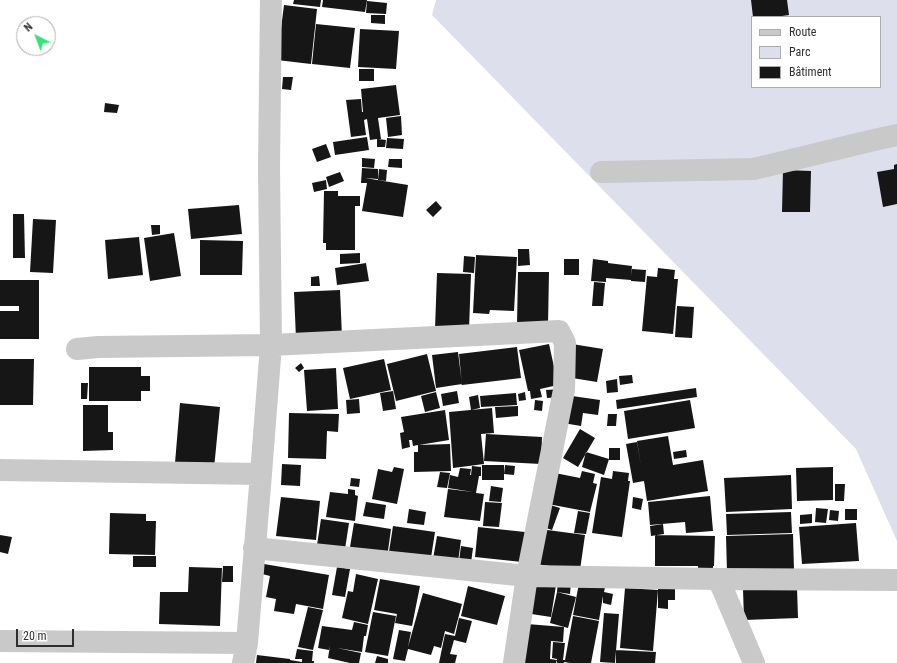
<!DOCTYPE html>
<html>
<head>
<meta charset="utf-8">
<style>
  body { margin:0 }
  #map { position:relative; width:897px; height:663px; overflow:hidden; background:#fff; font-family:"Roboto Condensed",sans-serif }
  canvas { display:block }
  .legend { position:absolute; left:751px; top:16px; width:130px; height:72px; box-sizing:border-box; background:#fff; border:1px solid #acacac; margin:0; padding:5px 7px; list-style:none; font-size:12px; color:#2f2f2f }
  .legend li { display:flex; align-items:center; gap:8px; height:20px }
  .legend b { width:20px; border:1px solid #acacac }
  .north { position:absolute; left:16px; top:16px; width:40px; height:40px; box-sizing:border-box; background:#fff; border:1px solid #acacac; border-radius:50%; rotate:318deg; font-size:11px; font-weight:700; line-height:16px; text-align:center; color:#2f2f2f }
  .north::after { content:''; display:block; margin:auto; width:14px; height:18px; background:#36e27b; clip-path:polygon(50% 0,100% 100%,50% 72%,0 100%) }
  .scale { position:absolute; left:16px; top:629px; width:58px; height:18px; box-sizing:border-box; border:2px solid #2f2f2f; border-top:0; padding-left:5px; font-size:12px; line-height:14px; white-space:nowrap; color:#2f2f2f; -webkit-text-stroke:3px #fff; paint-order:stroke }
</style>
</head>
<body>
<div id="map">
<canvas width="897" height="663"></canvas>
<ul class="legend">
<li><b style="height:5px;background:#c9c9c9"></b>Route</li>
<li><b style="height:11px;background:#dedfec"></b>Parc</li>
<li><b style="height:11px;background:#161616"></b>Bâtiment</li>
</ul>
<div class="north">N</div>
<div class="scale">20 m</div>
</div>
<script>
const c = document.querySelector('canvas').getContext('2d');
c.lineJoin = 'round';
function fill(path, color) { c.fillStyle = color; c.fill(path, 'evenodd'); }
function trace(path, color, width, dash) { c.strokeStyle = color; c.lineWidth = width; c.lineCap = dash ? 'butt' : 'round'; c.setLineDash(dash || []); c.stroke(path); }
fill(new Path2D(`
  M436 0H897V541L856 449 432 15ZM752 17H880V87H752Z`), '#dedfec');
fill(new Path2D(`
  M294 0H321L320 7 293 4Z
  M323 0H367L365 12 322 7Z
  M751 0H787L789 15 775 17H753Z
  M367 1 387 3 386 14 366 13Z
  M284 5 317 9 311 64 277 60Z
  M371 15H385V24L371 23Z
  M316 24 355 28 350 68 312 64Z
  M360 29 399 31 396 69 358 67Z
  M359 69H374V81H359Z
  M283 77H293L291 90 282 89Z
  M396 85 400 115 378 118 381 139H378L386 140 385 147H377V139L370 140 367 119 364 120 366 135 351 137 346 100 361 99 362 112H363L361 89Z
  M105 103 119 105 117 113 104 112Z
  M401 116 402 135 388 137 386 118Z
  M367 137 369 150 335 155 333 142Z
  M387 138 404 139 403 149 386 148Z
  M326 144 331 157 317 162 312 149Z
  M362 158 375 159 374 168 362 167Z
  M389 159H402V168L388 167Z
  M897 164V204L883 207 877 172 894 169V165Z
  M362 168 378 169V179L365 178 408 185 403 217 362 211 367 183H361Z
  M379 169 387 170 386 181 378 180Z
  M783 170 811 171 810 212H782Z
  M340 172 344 181 329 187 326 177Z
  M326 180 327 189 314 192 312 183Z
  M324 191H338V196H360V206H355V250H326V243H323Z
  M436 201 442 208 433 217 426 210Z
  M239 205 242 234 191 239 188 209Z
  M13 214H24L25 258H13Z
  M33 219 56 220 53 273 30 272Z
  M151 225H160V234L152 235Z
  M174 233 181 276 150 281 144 238Z
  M139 237 143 275 108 279 105 240Z
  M200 240 243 241 242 275H200Z
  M518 249H529L530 265 518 266Z
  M360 253V263L340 264V254Z
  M476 255 517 257 514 311 490 310 489 314 473 313Z
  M464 256 475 257 474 273 463 272Z
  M564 259H579V275H564Z
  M593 259 608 261V263L632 266 631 276 632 269 646 270 645 282 631 281V280L606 278V282L591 281Z
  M366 263 369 281 337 285 335 268Z
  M658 268 675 270 674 279H678L673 334 642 331 647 276 657 277Z
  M518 272H549L548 325H517Z
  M437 273 471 274 469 330 435 329Z
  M319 276 320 286H311V277Z
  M0 280H39V339H0V311H19V306H0Z
  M594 282 605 283 603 306H592Z
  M340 290 342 337 296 339 294 292Z
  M677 306 694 307 692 338 675 337Z
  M549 344 558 385 540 389 542 397 531 399 530 391H528L519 350Z
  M572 344 603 349 597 382 566 377Z
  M517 347 521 378 462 385 459 354Z
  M458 352 462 384 436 388 432 355Z
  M427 354 436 391 396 401 387 364Z
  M0 359H34L33 405H0Z
  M384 359 391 390 350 399 343 368Z
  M301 363 304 368 299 372 295 368Z
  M89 367H141V376H150V391H141V401H89Z
  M336 368 338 409 307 411 304 370Z
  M632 375 633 383 620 385 619 376Z
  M617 379 618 392 607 393 606 381Z
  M81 383H88L87 399H81Z
  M696 388 697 397 617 409 616 400Z
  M560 389V397L547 398 546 390Z
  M393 391 396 409 383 411 380 393Z
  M457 391 459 403 443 406 441 394Z
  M436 392 440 408 425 412 421 396Z
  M525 392 526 400 519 401 518 394Z
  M516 393 517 405 481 407 480 396Z
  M478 395 480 408 471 410 469 397Z
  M572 396 600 400 598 415 583 413 581 426 563 423Z
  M359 399 360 413 347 414 346 400Z
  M535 400 543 401 542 411 534 410Z
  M690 400 695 428 628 439 624 411Z
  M180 403 220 407 213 479 174 475Z
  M83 405H108V432H113V450L83 451Z
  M518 406V416L496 418 495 407Z
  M492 408 494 433 481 434 484 464 453 468 449 412Z
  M445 410 449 440 419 445 450 444 451 471 414 472V452H418V445L413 446 412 440H409L410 447 402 449 400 433 404 432 401 417Z
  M289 413 339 414 338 432 327 431 326 459 288 458Z
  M608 414H617L616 426H607Z
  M580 429 595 438 578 467 563 458Z
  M486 434 542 437 541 464 484 461Z
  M668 436 673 465 703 460 708 491 647 501 644 481 633 483 626 444 637 442 641 466 637 441Z
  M609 448H620V460H609Z
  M686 450 687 457 674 459 673 452Z
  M586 452 609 459 604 475 582 467Z
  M282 464 301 465 300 486 281 485Z
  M482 465H504V480H482Z
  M505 465 515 466 514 475 504 474Z
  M472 466 481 467V476H479L476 493 484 494 480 521 444 517 448 489 473 492 448 488 450 475 458 477 460 468 471 469 470 475H471Z
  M394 467 404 469 397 504 372 499 378 469 392 472Z
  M833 467V500L797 501 796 468Z
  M582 471 595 474 593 483 597 484 590 512 548 504 555 473 580 478Z
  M613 471 629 473 628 481H630L622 537 592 533 601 477 612 479Z
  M440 472 450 473 447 488 437 487Z
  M791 475 792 509 726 512 724 478Z
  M351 478 360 479 359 487 350 486Z
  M835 484H845L844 501H835Z
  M491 486 503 488 501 502 489 501Z
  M348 489 355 490V495L358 496 355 521 326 517 330 492 348 494Z
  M710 496 713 531 686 533 685 522 650 525 648 502Z
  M281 497 320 501 316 540 276 536Z
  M633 497 643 499 641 510 632 508Z
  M366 502 386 505 384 519 363 516Z
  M485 502 502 503 499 527 483 526Z
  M547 504 560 508 552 530 540 526Z
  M816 508 828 509 826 523 815 522Z
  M409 509 426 512 424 525 407 523Z
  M845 509H857V520H845Z
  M830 510 839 511 838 521 829 520Z
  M578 511 590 513 586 534 574 533Z
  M791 512 792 533 727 535 726 514Z
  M110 513 146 514V521H156L155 555 109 554Z
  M812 514V523L800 524V515Z
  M321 519 349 523 345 549 317 545Z
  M354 523 391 529 387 558 349 553Z
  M856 523 859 561 802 564 799 527Z
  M663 524 664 534 651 536 650 526Z
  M393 526 435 532 430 564 388 558Z
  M478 527 525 532 522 562 475 557Z
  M540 529 585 535 580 570 535 564Z
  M793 534 794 570 727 572 726 536Z
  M0 535 12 537 8 554 0 552Z
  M655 535 715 536 714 566H713V571H698V566H655Z
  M437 536 461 540 458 562 433 559Z
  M461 546 473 548 471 563 459 561Z
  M133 556H156V567H133Z
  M264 564 329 575 323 609 296 604 294 614 274 611 276 599 266 597 270 576 262 574Z
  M223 566H233V582H222Z
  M189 567 222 568 220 626 159 624 160 592H188Z
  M337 567 350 569 345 597 332 595Z
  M356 574 378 579 368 624 342 618 348 591 353 592Z
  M580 578 606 583 604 592 613 594 611 605 603 603V596L599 620 573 615Z
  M380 579 420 586 412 626 395 623 397 614 374 610Z
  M530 581 556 585 551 617 525 613Z
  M558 581 571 583 570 594 557 592Z
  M468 586 505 596 497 625 461 616Z
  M797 587 798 618 744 620 743 589Z
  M625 588 658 590 653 651 620 648Z
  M658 588H675V600H668V609L658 608Z
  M557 592 576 597 568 628 550 623Z
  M423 593 462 604 454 634 445 631 441 648 434 646 431 655 408 649 405 661 393 659 399 630 411 632 408 647Z
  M308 607 323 610 313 650 298 647Z
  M373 612 396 616 388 656 365 652Z
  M604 613 619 614 615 663 600 662Z
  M573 616 599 621 591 663H570L564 662V663H557V659L552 658 553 642 565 643 563 660H565Z
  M459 618 472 621 466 643 454 640 450 654 457 655 455 663H439L445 634 455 636Z
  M354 622 368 625 366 636H364L362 652 337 648 361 653 359 663H350L328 658 330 646 329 650 318 648 322 626 352 630Z
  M527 624 564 627 563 642 551 641 550 659 557 660 556 663H524Z
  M297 649 313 651 312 661H314V663H256L257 655 290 659V660L302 662V659H295Z
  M616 650 656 652 655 663H616Z
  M377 656 388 659V663H375Z`), '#161616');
trace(new Path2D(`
  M601 172 754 169 874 140 897 135
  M77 349 98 347 271 345 559 331 565 343 564 390 527 576 514 663
  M0 470 261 474
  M254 548 527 576 718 579 897 580
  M718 579 724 592 754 663
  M0 641 247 643
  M243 663 247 643 261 474 271 345 269 167 271 0`), '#c9c9c9', 22);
</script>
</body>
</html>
